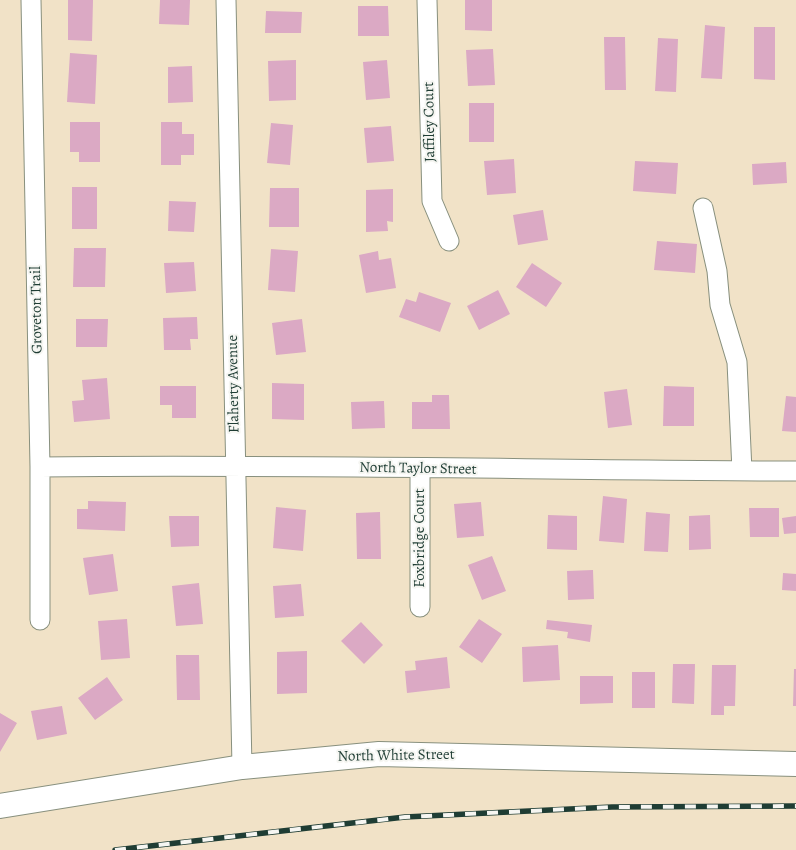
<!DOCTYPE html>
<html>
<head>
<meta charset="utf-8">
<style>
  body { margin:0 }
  canvas { display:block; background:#f1e2c7 }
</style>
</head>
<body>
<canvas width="796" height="850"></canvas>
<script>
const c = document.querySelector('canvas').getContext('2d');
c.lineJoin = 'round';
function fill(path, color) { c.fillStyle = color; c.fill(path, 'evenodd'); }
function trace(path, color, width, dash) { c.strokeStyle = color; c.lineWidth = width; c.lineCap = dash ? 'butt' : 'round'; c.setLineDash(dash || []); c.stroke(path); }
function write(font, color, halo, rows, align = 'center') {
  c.font = font + ' Alegreya,serif'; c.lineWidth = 4; c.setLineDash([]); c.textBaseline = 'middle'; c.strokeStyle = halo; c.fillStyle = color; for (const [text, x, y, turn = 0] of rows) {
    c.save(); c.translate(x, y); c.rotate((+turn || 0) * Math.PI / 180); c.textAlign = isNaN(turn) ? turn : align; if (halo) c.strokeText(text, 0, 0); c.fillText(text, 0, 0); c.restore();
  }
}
fill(new Path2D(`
  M68 0H93L92 41 68 40Z
  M160 0H190L189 25 159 24Z
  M465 0H492V31L465 30Z
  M358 6H388L389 36H358Z
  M266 11 302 12 301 33H265Z
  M705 25 725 27 722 79 701 78Z
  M754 27H775V80L754 79Z
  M604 37H625L626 90H605Z
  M658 38 678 39 676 92 655 91Z
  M493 49 495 85 468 86 466 50Z
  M70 53 97 55 95 104 67 102Z
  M296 60V100L269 101 268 61Z
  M387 60 390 98 366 100 363 62Z
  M192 66 193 102 168 103V67Z
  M469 103H494V142H469Z
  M70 122H100V162H79V152H70Z
  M161 122H182V134H194V155H181V165H161Z
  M271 123 293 125 290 165 267 163Z
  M391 126 394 161 367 163 364 128Z
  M514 159 516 193 487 195 484 161Z
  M635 161 678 163 676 194 633 191Z
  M786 162 787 183 753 185 752 164Z
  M72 187H97V229H72Z
  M270 188H299V227H269Z
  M393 189V222L387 221 388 231 366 232V190Z
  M169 201 196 202 194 232 168 231Z
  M543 210 548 240 518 245 513 215Z
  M657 241 697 244 695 273 654 270Z
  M74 248H106L105 287H73Z
  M271 249 298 251 295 292 268 290Z
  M378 251 379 260 391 258 396 288 366 293 359 255Z
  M194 262 196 291 166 293 164 263Z
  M532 263 562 283 546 307 516 287Z
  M498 290 510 314 479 330 467 306Z
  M419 292 451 303 440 332 399 317 406 299 416 302Z
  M197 317 198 339H190L191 350H164L163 318Z
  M76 319H108L107 347H76Z
  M302 319 306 352 276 355 272 323Z
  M107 378 110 419 74 422 72 401 84 400 82 380Z
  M272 383 304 384V420L272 419Z
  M160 386H196V418H172V405H160Z
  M664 386 694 387V426H663Z
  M627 389 632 425 608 428 604 392Z
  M432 395H449L450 429H412V402H432Z
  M786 396 796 397V432L782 431Z
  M384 401 385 428 352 429 351 402Z
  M603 496 627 499 624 543 599 541Z
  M88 501 126 502 125 531 77 529V509H88Z
  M481 502 484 536 457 538 454 504Z
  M276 507 306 510 303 551 273 548Z
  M749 508H779V537H750Z
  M380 512 381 559H357L356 513Z
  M646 512 670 514 668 552 644 551Z
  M548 515 577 516V550L547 549Z
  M710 515 711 549 689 550V516Z
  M169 516H199V546L171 547Z
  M796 516V533L784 534 782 518Z
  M113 554 118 591 89 595 83 558Z
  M492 556 506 591 482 600 468 565Z
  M593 570 594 599 568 600 567 571Z
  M783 573 796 574V591L782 590Z
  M199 583 203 624 176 626 172 586Z
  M301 584 304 616 275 618 273 586Z
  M127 619 130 658 101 660 98 621Z
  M479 619 502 634 482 663 459 647Z
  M547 620 592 625 590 642 567 638 568 632 546 629Z
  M361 622 383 645 364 664 341 641Z
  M558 645 560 680 523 682 522 647Z
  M307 651V693L277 694V652Z
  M176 655H199L200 700H177Z
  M447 657 450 688 407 693 405 671 416 670 415 661Z
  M673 664H695L694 704 672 703Z
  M712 665H736L735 706H724V715H711Z
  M794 669H796V706H793Z
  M632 672H655V708H632Z
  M580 676H613V703L580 704Z
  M107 677 123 700 95 720 78 698Z
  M62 706 67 734 37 740 31 711Z
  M0 713 17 723 0 752Z`), '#dba9c4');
const minor = new Path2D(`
  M31 0 40 467V620
  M226 0 242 767
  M427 0 432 201 449 241
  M703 208 717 271 720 305 737 362 742 471
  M40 467C292 464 544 470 796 471
  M420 607V469`);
const major = new Path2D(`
  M0 806 242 767 379 754 796 764`);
trace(minor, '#88907e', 21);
trace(major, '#88907e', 26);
trace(minor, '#fff', 19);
trace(major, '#fff', 24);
const rail = new Path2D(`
  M115 850 405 817 612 807 796 806`);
trace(rail, '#1f3d34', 5.5);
trace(rail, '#f6f6f2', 4, [11]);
write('15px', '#1f3d34', '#f6f6f2', [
  ["Jaffiley Court",430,122,-91],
  ["Groveton Trail",37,310,-91],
  ["Flaherty Avenue",234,384,-91],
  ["North Taylor Street",418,469,1],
  ["Foxbridge Court",420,538,-90],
  ["North White Street",396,756,-1]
]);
</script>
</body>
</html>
